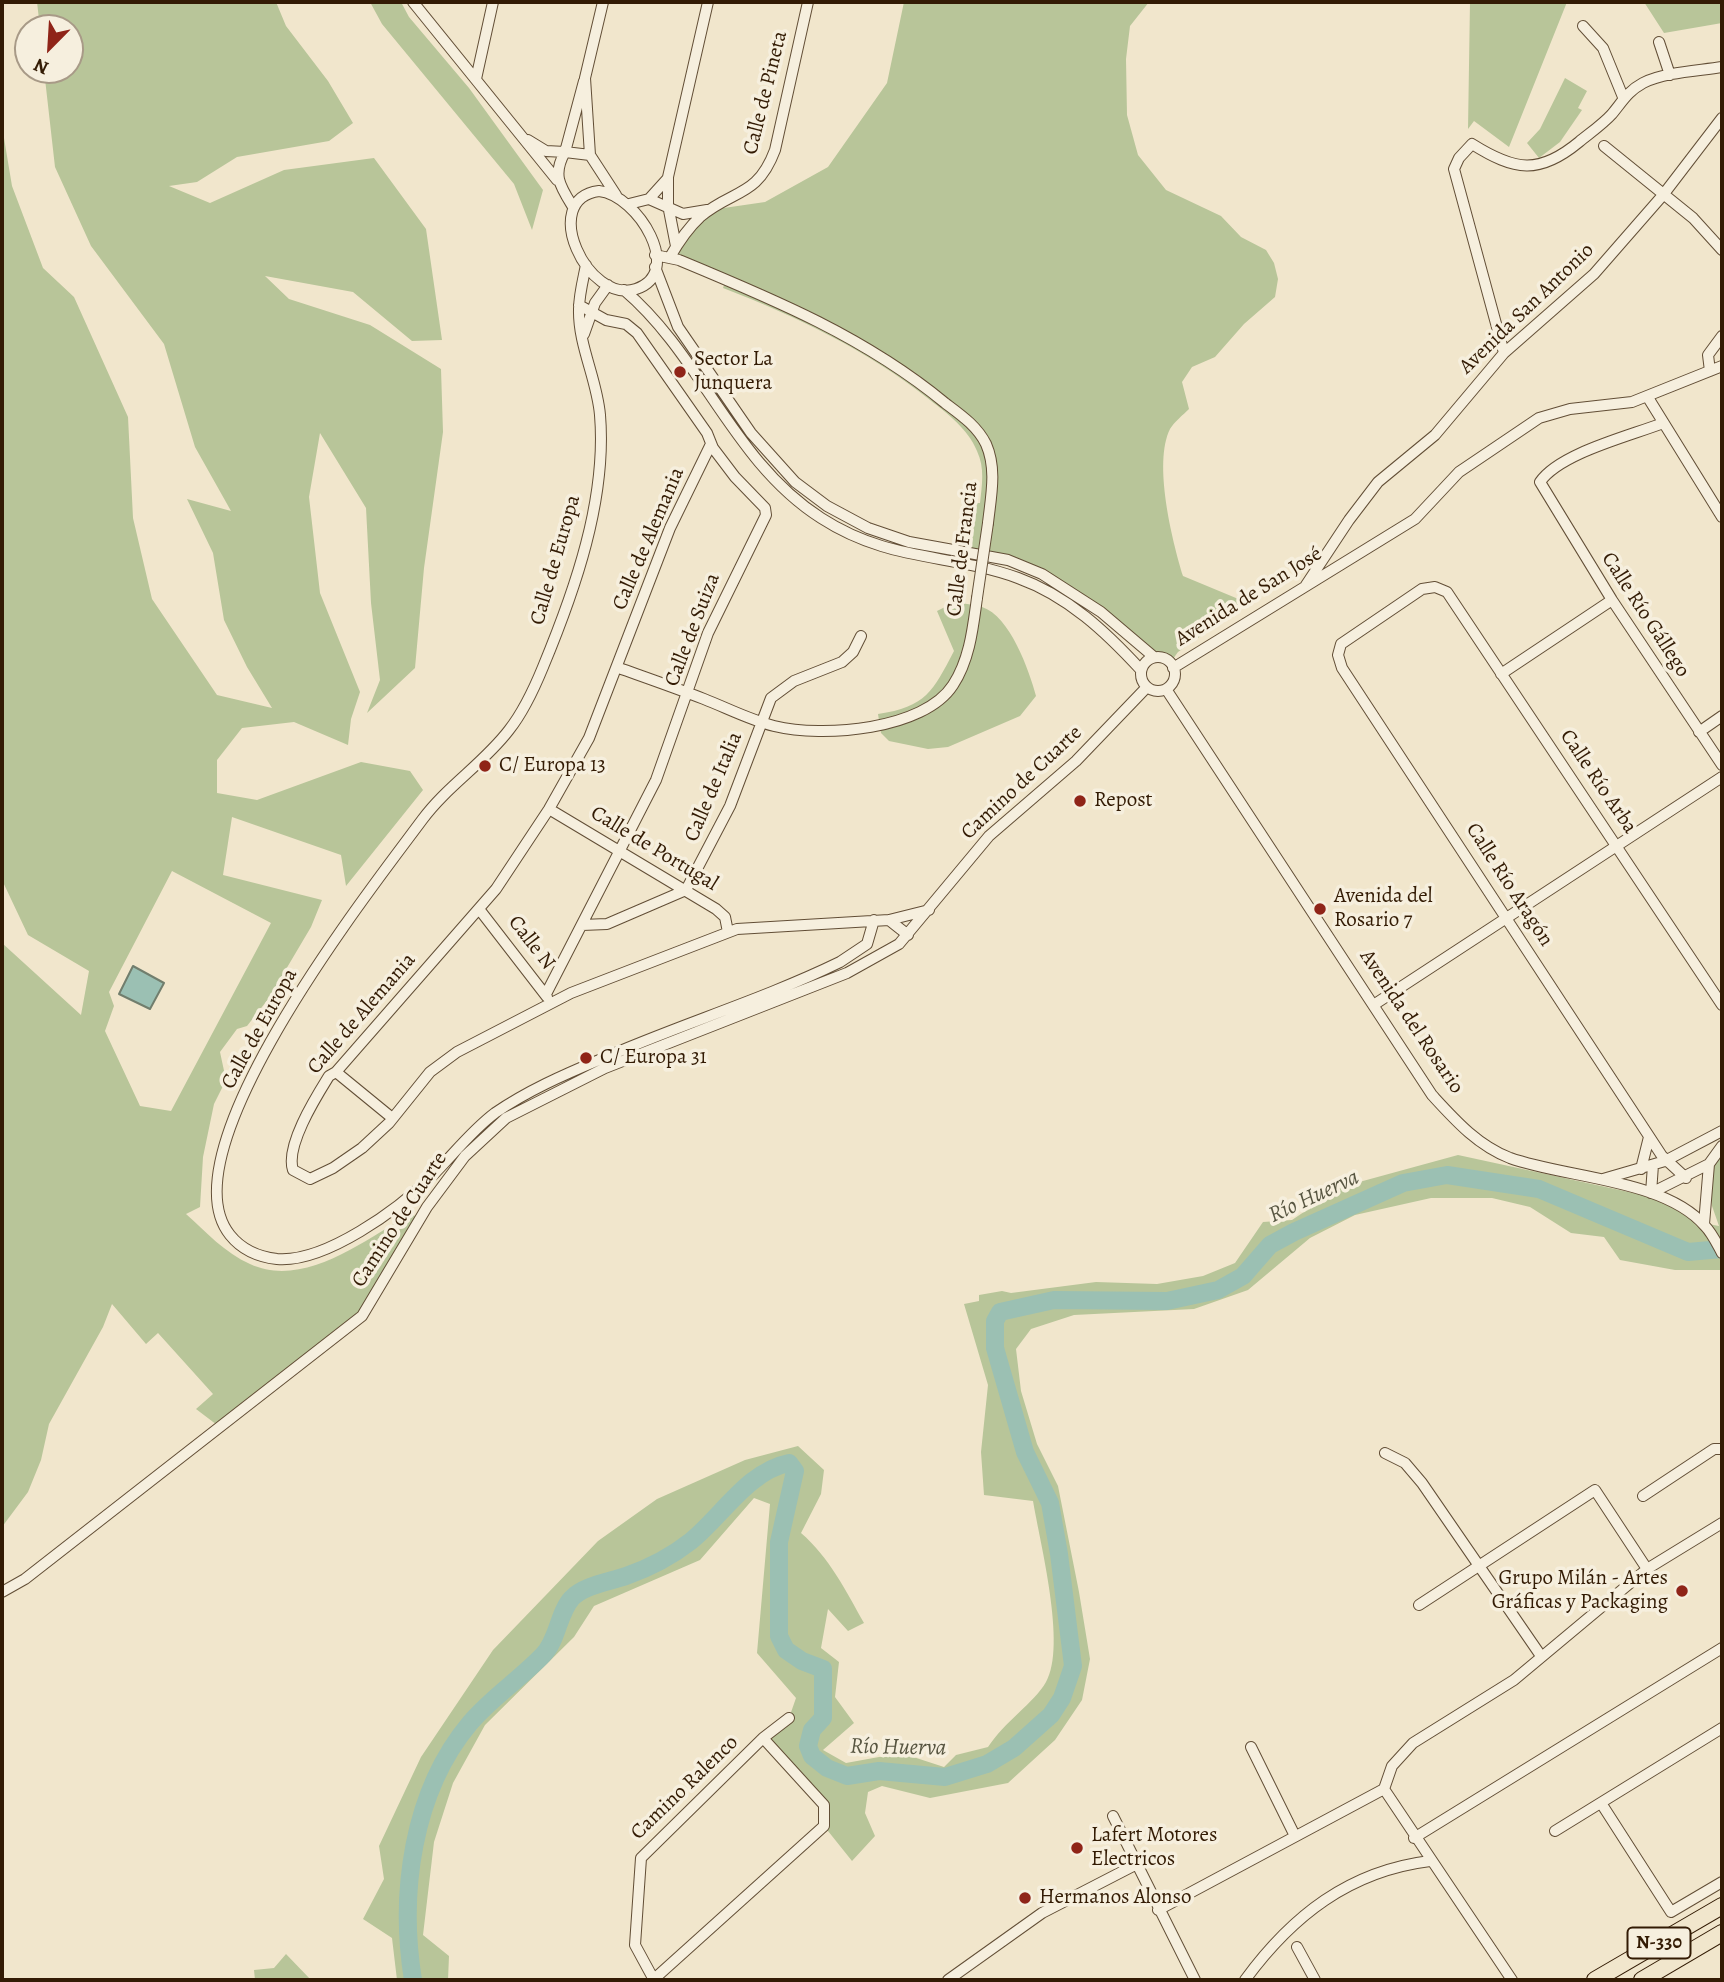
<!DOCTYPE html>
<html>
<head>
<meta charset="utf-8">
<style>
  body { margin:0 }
  #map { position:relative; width:1724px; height:1982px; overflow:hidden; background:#f1e6cc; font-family:Alegreya,serif }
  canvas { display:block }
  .frame { position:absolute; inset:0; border:4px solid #331b04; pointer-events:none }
  .north { position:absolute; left:14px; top:14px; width:70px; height:70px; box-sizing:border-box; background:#f6efde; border:2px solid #a89a87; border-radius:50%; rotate:204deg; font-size:19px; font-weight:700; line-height:28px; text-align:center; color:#331b04 }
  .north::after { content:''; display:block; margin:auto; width:24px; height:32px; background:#8f2418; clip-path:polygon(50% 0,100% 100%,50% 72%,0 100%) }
</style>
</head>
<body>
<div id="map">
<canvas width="1724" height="1982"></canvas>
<div class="frame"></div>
<div class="north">N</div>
</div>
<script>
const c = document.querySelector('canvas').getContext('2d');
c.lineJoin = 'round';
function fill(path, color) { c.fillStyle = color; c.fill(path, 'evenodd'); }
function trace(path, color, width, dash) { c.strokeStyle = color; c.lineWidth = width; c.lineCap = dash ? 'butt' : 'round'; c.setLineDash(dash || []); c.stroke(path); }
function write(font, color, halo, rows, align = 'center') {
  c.font = font + ' Alegreya,serif'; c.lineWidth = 7; c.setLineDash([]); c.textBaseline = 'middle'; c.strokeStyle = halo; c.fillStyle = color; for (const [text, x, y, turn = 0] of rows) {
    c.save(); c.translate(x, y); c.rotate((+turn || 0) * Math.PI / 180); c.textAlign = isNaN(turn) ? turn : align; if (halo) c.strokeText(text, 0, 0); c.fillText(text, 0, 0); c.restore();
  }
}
fill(new Path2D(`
  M37 2H276L286 26 328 81 353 123 329 141 237 157 197 182 169 186 210 203 284 170 374 158 426 229 442 340 412 341 353 292 265 276 289 299 370 325 441 369 443 432 424 568 415 668 367 713 380 680 371 603 366 508 320 433 309 497 320 593 360 692 351 719 348 745 294 722 242 728 217 760V793L257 800 361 762 410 771 423 790 346 886 341 855 232 817 223 875 322 900 311 927 269 998 247 1026 237 1029 220 1052 226 1080 214 1104 203 1157 200 1207 186 1214C206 1232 225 1253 250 1264 304 1289 365 1240 410 1214L421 1218 362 1316 221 1428 196 1409 213 1394 158 1333 146 1344 112 1304 103 1327 49 1424 41 1460 28 1492 2 1527V943L81 1015 89 971 28 935 2 880V126L12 186 43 268 74 297 128 417 133 518 152 599 217 695 272 708 247 667 224 620 213 553 187 499 231 511 195 447 164 344 91 246 55 167 44 70H70V28H40ZM172 871 271 923 171 1111 140 1106 105 1031 114 1006 109 992Z
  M370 2H401L409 17 469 88 543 190 532 230 514 184 382 24Z
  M904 2H1149L1130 26 1126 59 1127 115 1138 155 1166 190 1221 216 1241 237 1266 250 1274 263 1278 279 1275 297 1244 324 1215 357 1192 367 1182 382 1189 409C1183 415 1174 422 1170 429 1153 463 1172 540 1183 576L1248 603 1178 652 1170 663 1154 657 1042 574 964 551 975 503H980C982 485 985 468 977 451 968 429 948 414 930 400 867 350 798 317 723 288L726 280 670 257 710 210 765 202 828 167 887 83Z
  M1470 2H1567L1509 147 1474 121 1468 129Z
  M1644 2H1722V23L1664 33Z
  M1565 78 1587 91 1578 108 1582 110 1560 142 1539 158 1527 143 1540 129Z
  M955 602C964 604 974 604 982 607 1010 616 1029 670 1036 696L1020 716 948 747 928 749 889 741 881 733 878 714C926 707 933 691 954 651L937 611Z
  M1722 1146V1270H1675L1620 1260 1604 1237 1571 1233 1530 1207 1492 1198H1431L1355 1215 1310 1238 1248 1290 1194 1309 1074 1315 1031 1329 1016 1349 1021 1391 1037 1444 1058 1486 1079 1592 1090 1659 1082 1700 1055 1740 1008 1783 930 1798 882 1786 868 1792 865 1813 875 1836 852 1861 824 1826V1805L763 1738 789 1718 796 1698 757 1653 770 1504 754 1498 700 1560 594 1606 574 1637 485 1725 453 1783 434 1842 423 1935 449 1956 448 1980H397L392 1938 363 1919 384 1879 379 1846 421 1757 493 1650 598 1541 657 1499 745 1460 798 1446 824 1470 821 1494 801 1533C829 1557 846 1591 864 1623L848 1631 828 1609 821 1648 839 1662 835 1697 854 1723 823 1750 846 1763 901 1753 944 1767 956 1755 988 1747C1004 1722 1034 1703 1046 1682 1067 1646 1040 1543 1033 1501L984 1495 981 1452 988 1385 964 1304 979 1301V1295L1002 1291 1011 1293 1096 1282 1157 1284 1203 1276 1235 1263 1263 1222 1292 1220 1341 1187 1458 1155 1638 1194C1667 1192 1689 1222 1719 1226L1712 1206 1709 1164Z
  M286 1954 311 1980H255L254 1970 274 1968Z`), '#b8c599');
const water = new Path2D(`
  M133 966 164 983 150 1009 119 994Z`);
fill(water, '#9bc0b3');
trace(water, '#717e6d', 2);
trace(new Path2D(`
  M413 1980C399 1894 412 1792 470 1723 491 1698 520 1679 543 1655 558 1640 558 1613 572 1598 585 1585 609 1582 626 1576 649 1568 672 1556 691 1541 722 1516 748 1471 789 1463L795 1471 779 1542V1636L786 1650 802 1661 823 1669V1718L812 1730 808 1746 812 1756 827 1768 847 1776 879 1771 945 1777 987 1764 1014 1748 1051 1715 1062 1698 1073 1666 1059 1554 1050 1503 1025 1452 995 1348V1321L1000 1312 1054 1300 1167 1301 1218 1290 1243 1276 1270 1245 1294 1232 1403 1183 1447 1175 1539 1189 1688 1252 1722 1249`), '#9bc0b3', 18);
const minor = new Path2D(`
  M413 2 557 180
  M1583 26 1603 48 1623 97
  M1659 42 1670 75
  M476 79 493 2
  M528 140 546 151 565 152 584 81
  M1604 146 1693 218 1722 250
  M590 155 585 78 603 2
  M599 191C638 195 685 273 636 289 588 305 538 199 599 191Z
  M649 199 683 214 707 210
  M629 204 649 199 668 178
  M573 207C560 186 552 175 565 152L590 155 616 195
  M676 246 668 205V177L708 2
  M655 255 679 260C773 299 865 337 945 403 961 415 977 426 986 444 997 469 991 496 988 523
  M670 257C678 243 688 228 700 217 733 189 757 198 775 150L808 2
  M586 265C583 280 579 295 579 309 578 345 597 379 600 415 607 499 575 590 543 667 534 689 524 711 509 730 484 763 447 786 422 820 371 889 163 1152 230 1235 242 1250 259 1257 277 1259 325 1263 399 1209 432 1176 453 1155 471 1131 495 1113 527 1091 563 1075 599 1060 678 1025 762 1000 840 962L867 944 874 920
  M655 267 678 327 751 433 795 482 827 506 868 528 909 542 1008 560 1042 574 1101 612 1154 657
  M624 290C702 356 733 462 821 518 889 562 948 553 1018 578 1068 596 1106 632 1141 670
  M584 334 595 303 608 285
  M1504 353 1454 169 1459 158 1472 144C1515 171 1539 175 1579 142 1590 133 1603 124 1612 114 1622 102 1628 91 1643 83 1665 72 1697 71 1722 67
  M1710 371 1708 355 1722 336
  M1647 396 1722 517
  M1663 423C1630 436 1560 453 1540 482L1612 600 1722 765
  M711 444 670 528 589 738 549 809 496 889 336 1072 329 1076C316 1097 285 1146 293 1170L310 1179 333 1168 362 1148 389 1123 430 1072 457 1052 571 993 737 929 889 920 929 910
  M1306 585 1349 520 1378 482 1435 435 1504 353 1594 274 1663 195 1722 118
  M1141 674a17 17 0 1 1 34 0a17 17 0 1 1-34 0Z
  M619 668C647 678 676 688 704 699 727 708 750 720 774 726 823 738 924 730 953 685 970 659 973 627 977 598
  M1173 668 1415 519 1459 472 1539 418 1570 409 1632 402 1722 366
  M1501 674 1612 600
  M1166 689 1432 1095C1455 1120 1477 1145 1510 1158 1565 1178 1665 1179 1705 1226 1712 1233 1717 1244 1722 1253
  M1699 732 1722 716
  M549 809 716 909 725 917 728 932
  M479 909 547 997
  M889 920 908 935
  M582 925 607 924 686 890 730 806 771 698 794 681 842 662 853 652 861 636
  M546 994 656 780 708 633 766 515 765 508 735 477 713 448 707 433 637 333 626 324 606 320 579 305
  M1375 1004 1722 777
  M336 1072 391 1117
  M1641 1169 1649 1137
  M1686 1178 1662 1156 1342 668 1338 655 1341 644 1422 589 1435 587 1447 592 1722 1005
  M1603 1179 1665 1161 1722 1131
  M1651 1193 1709 1164
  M1651 1193 1653 1165
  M1704 1224 1709 1164 1722 1146
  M1385 1453 1405 1463 1422 1483 1541 1656
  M1643 1496 1714 1449H1722
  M2 1592 25 1579 362 1316 427 1207 465 1156 506 1118 605 1068 847 973 899 944 989 836 1076 761 1147 687
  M1419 1605 1595 1490 1647 1569
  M1251 1747 1295 1836
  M1384 1789 1512 1980
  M1601 1803 1671 1912 1722 1882
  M1113 1816 1195 1980
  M1555 1831 1722 1728
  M1414 1838 1722 1648
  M1158 1910 1384 1789 1392 1766 1413 1743 1514 1680 1647 1569 1722 1523
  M1297 1947 1315 1980
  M653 1980 824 1826V1805L763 1738
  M654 1980 635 1945 641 1858 763 1738 789 1718
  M948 1980 1042 1913 1137 1864
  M1245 1980C1292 1916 1349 1871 1430 1861`);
const trunk = new Path2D(`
  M1595 1980 1722 1906
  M1642 1980 1722 1933`);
trace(minor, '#624e36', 12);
trace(trunk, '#331b04', 18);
trace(minor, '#f6efde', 10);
trace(trunk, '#f1e6cc', 16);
const minorBridge = new Path2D(`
  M977 598 988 523`);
trace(minorBridge, '#624e36', 12, []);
trace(minorBridge, '#f6efde', 10);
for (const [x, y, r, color] of [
  [680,372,7,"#8f2418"],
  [485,766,7,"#8f2418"],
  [1080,801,7,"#8f2418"],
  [1320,909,7,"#8f2418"],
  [586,1058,7,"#8f2418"],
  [1682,1591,7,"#8f2418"],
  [1077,1848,7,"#8f2418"],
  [1025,1898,7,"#8f2418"]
]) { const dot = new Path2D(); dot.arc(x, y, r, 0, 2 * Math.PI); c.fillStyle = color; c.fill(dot); trace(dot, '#f6efde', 2.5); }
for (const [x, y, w] of [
  [1659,1943,63]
]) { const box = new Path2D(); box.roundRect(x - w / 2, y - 15.5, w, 31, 5); c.fillStyle = '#f6efde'; c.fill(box); trace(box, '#331b04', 2); }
write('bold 19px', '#331b04', null, [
  ["N-330",1659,1943]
]);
write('21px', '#331b04', '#f6efde', [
  ["Calle de Pineta",766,93,-76],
  ["Avenida San Antonio",1527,309,-44],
  ["Calle de Alemania",649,539,-67],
  ["Calle de Francia",963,549,-83],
  ["Calle de Europa",556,560,-74],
  ["Avenida de San José",1249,597,-32],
  ["Calle Río Gállego",1645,615,57],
  ["Calle de Suiza",693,630,-69],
  ["Calle Río Arba",1598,782,56],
  ["Camino de Cuarte",1022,783,-43],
  ["Calle de Italia",714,787,-67],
  ["Calle de Portugal",654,849,31],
  ["Calle Río Aragón",1509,885,57],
  ["Calle N",531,943,52],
  ["Calle de Alemania",362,1014,-49],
  ["Avenida del Rosario",1411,1022,56],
  ["Calle de Europa",260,1029,-61],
  ["Camino de Cuarte",400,1220,-57],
  ["Camino Ralenco",685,1788,-44]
]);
write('21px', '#331b04', '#f6efde', [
  ["Sector La",694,360],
  ["Junquera",694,384],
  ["C/ Europa 13",499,766],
  ["Repost",1094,801],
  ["Avenida del",1334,897],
  ["Rosario 7",1334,921],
  ["C/ Europa 31",600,1058],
  ["Grupo Milán - Artes",1668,1579,"right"],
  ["Gráficas y Packaging",1668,1603,"right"],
  ["Lafert Motores",1091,1836],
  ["Electricos",1091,1860],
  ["Hermanos Alonso",1039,1898]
], 'left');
write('italic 23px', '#575541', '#f6efde', [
  ["Río Huerva",1314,1197,-25],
  ["Río Huerva",898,1748,1]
]);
</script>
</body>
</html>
